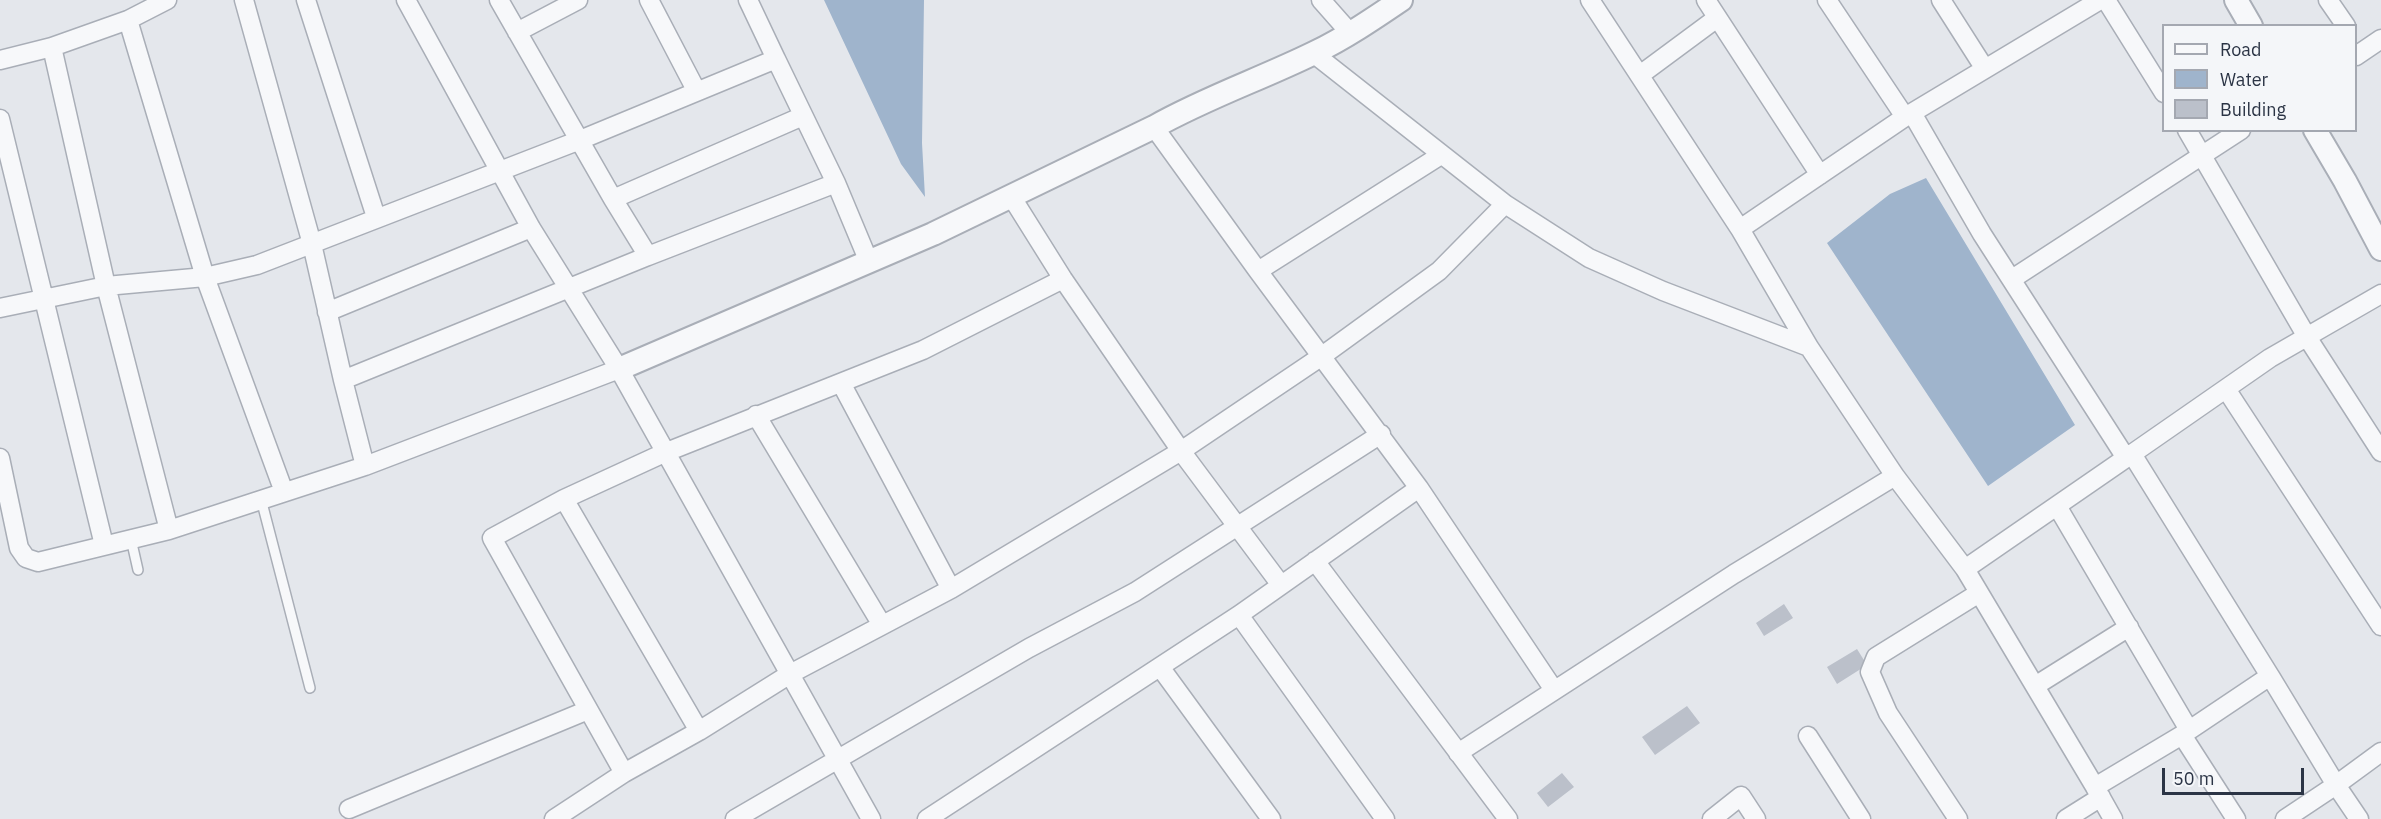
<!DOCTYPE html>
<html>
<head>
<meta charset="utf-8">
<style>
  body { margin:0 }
  #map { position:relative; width:2381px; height:819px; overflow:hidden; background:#e4e7ec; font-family:"IBM Plex Sans",sans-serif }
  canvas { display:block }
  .legend { position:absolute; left:2162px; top:24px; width:195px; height:108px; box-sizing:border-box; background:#f4f6f9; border:2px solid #a4a8b1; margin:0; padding:8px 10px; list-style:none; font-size:18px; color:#2b3445 }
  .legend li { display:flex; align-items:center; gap:12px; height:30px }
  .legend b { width:30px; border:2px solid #a4a8b1 }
  .scale { position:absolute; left:2162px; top:768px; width:142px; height:27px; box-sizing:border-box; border:3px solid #2b3445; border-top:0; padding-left:8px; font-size:18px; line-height:21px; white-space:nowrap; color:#2b3445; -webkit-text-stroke:4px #f4f6f9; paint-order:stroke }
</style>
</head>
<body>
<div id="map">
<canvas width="2381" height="819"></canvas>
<ul class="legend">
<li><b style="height:8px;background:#f7f8fa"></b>Road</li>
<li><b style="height:16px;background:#9fb4cc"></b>Water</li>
<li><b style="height:16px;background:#bbc0ca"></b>Building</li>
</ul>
<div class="scale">50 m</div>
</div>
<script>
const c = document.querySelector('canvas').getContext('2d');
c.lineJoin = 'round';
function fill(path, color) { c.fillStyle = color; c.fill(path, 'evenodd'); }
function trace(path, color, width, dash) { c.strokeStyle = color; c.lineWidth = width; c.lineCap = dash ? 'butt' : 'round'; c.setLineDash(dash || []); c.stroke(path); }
fill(new Path2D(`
  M824 0H924L922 143 925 197 901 164Z
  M1926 178 2075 425 1988 486 1827 243 1890 194Z`), '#9fb4cc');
fill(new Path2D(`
  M1784 604 1793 618 1764 636 1756 623Z
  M1857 649 1867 665 1837 684 1827 667Z
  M1687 706 1700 723 1655 755 1642 737Z
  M1562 773 1574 787 1548 807 1537 793Z`), '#bbc0ca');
const service = new Path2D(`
  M261 499 310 688
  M131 539 138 570`);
const minor = new Path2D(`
  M244 0 312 244 343 380 365 466
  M306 0 376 217
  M406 0 531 228 619 369 871 819
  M499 0 613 199 648 256 836 183
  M649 0 696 90
  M748 0 776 59
  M1321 0 1351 34
  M1590 0 1740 229 1905 117 2100 0
  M1706 0 1820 175
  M1827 0 1905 117
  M1941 0 1985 69
  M2106 0 2164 93
  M2328 0 2346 26
  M128 20 205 277 284 492
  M517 32 578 0
  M52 47 106 286 169 530
  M2356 56 2381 39
  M0 60 52 47 128 20 167 0
  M1640 75 1717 18
  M0 119 104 545
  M2187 130 2307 337 2381 452
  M1011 196 1063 279 1181 451 1281 585
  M613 199 803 116
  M1505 204 1589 258 1663 291 1809 347 1740 229
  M1258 271 1441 155
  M1063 279 923 350 664 453 564 499 699 731 790 674 951 589 1181 451 1322 356 1439 271 1505 204 1313 53
  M2012 279 2241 130
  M0 308 106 286 205 277 257 265 580 140 776 59 836 183 869 262
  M327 312 531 228
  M343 380 648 256
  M841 383 951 589
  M2226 389 2381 626
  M756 415 882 625
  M2132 454 2270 676 2182 735 2236 819
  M0 458 19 548 26 558 38 562 169 530 365 466 619 369
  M2126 458 2270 358 2381 294
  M1895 476 1965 569 2126 458 1982 234 1912 113
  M1419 488 1554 690
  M564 499 492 538 624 773 699 731
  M2057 506 2189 730
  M1315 561 1508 819
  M1965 569 2095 787
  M1239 615 1385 819
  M1160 667 1271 819
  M2270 676 2336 785 2381 752
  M2035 686 2129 627
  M1808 736 1861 819
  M1458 753 1734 574 1895 476 1809 347
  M349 809 588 710
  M554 819 624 773
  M735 819 1029 648 1135 592 1381 434
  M927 819 1239 615 1419 488 1258 271 1154 127
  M1712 819 1741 796 1756 819
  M1958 819 1888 713 1870 672 1876 657 1979 593
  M2066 819 2101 797
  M2113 819 2095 787 2182 735
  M2285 819 2336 785 2359 819`);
const tertiary = new Path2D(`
  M2236 0 2251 26
  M2315 130 2345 181 2381 249
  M619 369 933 234 1154 127C1205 98 1261 79 1314 53 1345 38 1373 19 1401 0`);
trace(service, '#a9aeb7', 12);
trace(minor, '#a9aeb7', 21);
trace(tertiary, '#a9aeb7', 26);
trace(service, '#f7f8fa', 9);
trace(minor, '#f7f8fa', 18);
trace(tertiary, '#f7f8fa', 22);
</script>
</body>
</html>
